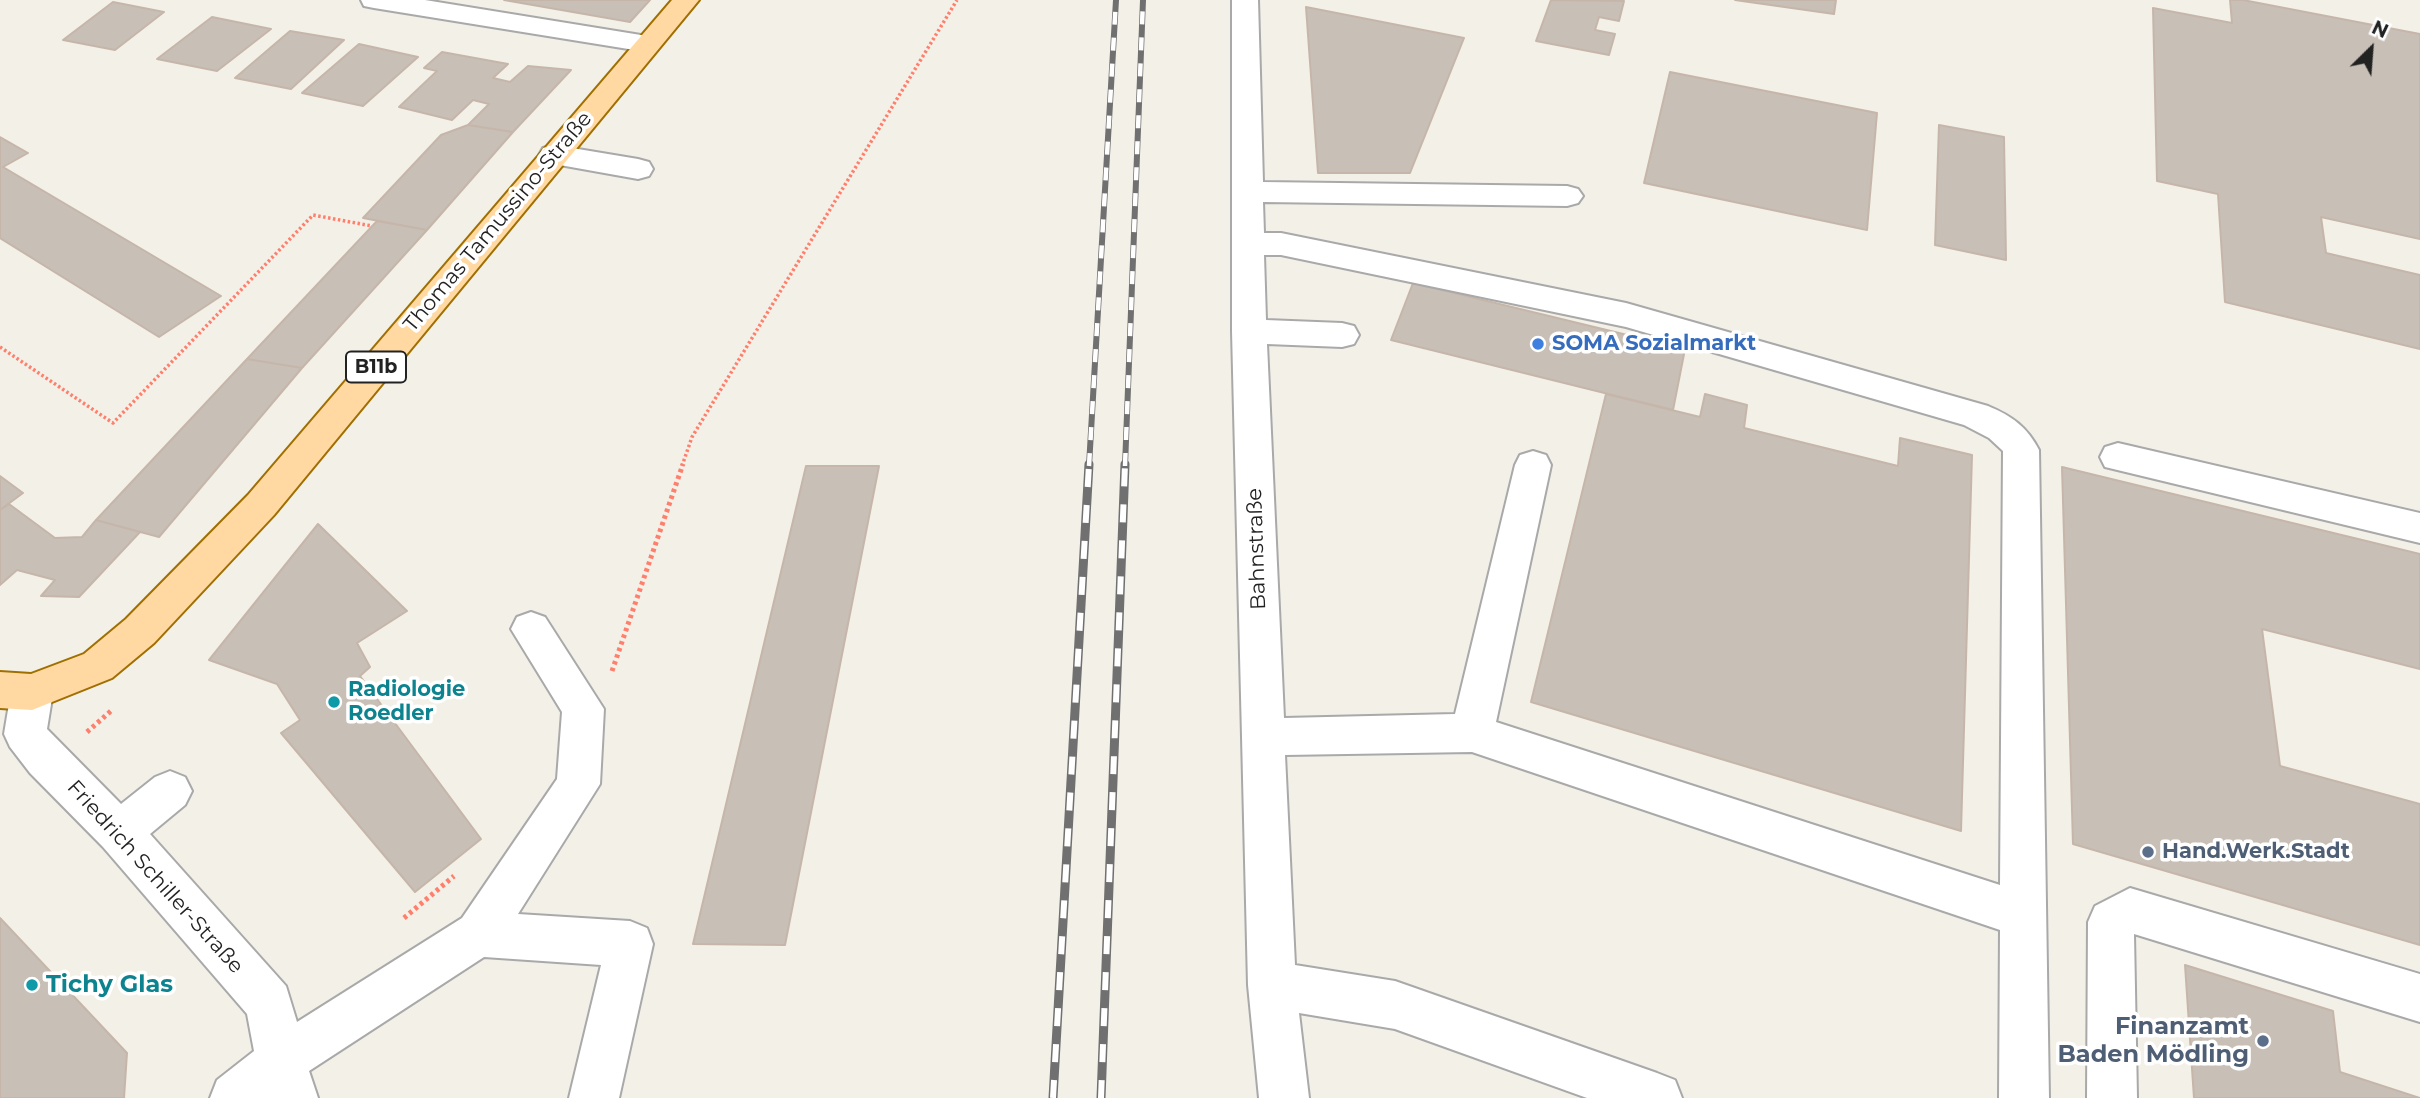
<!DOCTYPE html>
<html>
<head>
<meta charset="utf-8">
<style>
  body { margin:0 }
  #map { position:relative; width:2420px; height:1098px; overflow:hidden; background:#f3f0e8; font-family:Montserrat,sans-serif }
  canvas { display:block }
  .north { position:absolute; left:2336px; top:14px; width:70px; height:70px; -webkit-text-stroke:5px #fff; paint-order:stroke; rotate:25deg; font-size:19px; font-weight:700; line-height:28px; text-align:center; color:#222 }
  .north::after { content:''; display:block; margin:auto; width:24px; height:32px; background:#222; clip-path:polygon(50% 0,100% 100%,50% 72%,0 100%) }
</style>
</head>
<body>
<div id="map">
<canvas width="2420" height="1098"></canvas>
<div class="north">N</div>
</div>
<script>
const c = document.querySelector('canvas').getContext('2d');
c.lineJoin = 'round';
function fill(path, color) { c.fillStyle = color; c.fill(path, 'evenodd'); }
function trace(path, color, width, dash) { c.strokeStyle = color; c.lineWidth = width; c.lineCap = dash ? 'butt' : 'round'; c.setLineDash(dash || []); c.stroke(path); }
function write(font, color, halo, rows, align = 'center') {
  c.font = font + ' Montserrat,sans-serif'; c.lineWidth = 7; c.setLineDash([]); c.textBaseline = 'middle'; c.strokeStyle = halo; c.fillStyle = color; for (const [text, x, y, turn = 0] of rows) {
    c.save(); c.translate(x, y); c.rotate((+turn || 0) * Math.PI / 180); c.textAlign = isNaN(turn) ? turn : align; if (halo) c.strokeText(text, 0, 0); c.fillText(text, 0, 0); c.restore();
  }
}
const building = new Path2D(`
  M504 0H650L630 22Z
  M1551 0 1624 1 1619 21 1599 17 1595 30 1615 34 1609 55 1536 41Z
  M1735 0H1836L1834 14Z
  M2230 0H2243L2420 34V239L2321 217 2326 253 2420 275V349L2225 302 2218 194 2157 181 2153 8 2232 23Z
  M113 2 164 12 115 50 63 40Z
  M1306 7 1464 38 1410 173H1318Z
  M212 17 271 29 217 71 157 59Z
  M290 31 344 40 291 89 235 78Z
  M359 44 418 57 363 106 302 93Z
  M442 52 508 64 493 78 510 82 528 66 571 70 513 132 468 125 489 104 473 100 452 120 399 107 437 71 424 68Z
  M1670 72 1877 113 1867 230 1644 183Z
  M468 125 513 132 427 230 363 218 441 135Z
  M1939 125 2004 137 2006 260 1935 245Z
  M0 137 28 153 3 167 221 296 159 337 0 238Z
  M377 221 427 230 302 368 247 359Z
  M1413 283 1685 349 1673 410 1391 340Z
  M247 359 302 368 159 537 96 520Z
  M1606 394 1700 417 1705 394 1747 405 1744 428 1898 466 1900 438 1972 455 1961 831 1531 702Z
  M806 466H879L785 945 693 944Z
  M2062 467 2420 554V669L2262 629 2280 766 2420 804V945L2073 844Z
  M0 476 23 493 0 510Z
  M9 504 55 538 82 537 96 520 140 532 79 597 41 596 55 580 17 570 0 585V510Z
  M318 524 407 611 357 643 370 667 360 676 481 839 415 892 281 733 300 720 277 684 209 660Z
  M0 918 127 1053 124 1098H0Z
  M2185 965 2333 1011 2340 1072 2420 1098H2194Z`);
fill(building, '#c8bfb7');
trace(building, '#c6b6a9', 2);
const minor = new Path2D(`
  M361 0H425L647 36 657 38 661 44 657 50 647 52 374 8 364 6Z
  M1232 0H1258L1263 182 1567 186 1578 189 1583 196 1578 203 1567 206 1263 202 1264 233H1281L1626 303 1988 406C2012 416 2027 427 2039 450L2049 1098H1999L2000 930 1472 752 1285 755 1295 965 1395 981 1657 1073 1675 1080 1682 1098H1587L1395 1029 1299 1013 1309 1098H1259L1248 985 1242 737 1232 331ZM1264 255H1281L1626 327 1964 425 1989 438 2003 451 2000 885 1496 722 1551 465 1546 455 1533 451 1520 455 1515 465 1455 714 1284 718 1267 344 1342 347 1354 344 1359 335 1354 326 1342 323 1266 320Z
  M554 145 638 159 649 162 653 169 649 176 638 179 543 162 539 155 543 148Z
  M2118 443 2420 513V543L2105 467 2100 457 2105 447Z
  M531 612 545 617 604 709 600 784 518 914 630 921 647 928 653 944 619 1098H569L601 965 484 957 309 1071 318 1098H210L217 1080 254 1051 247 1014 103 847 30 773 10 747 4 734 11 692 17 679 32 674 47 679 53 692 47 729 121 804 155 777 170 771 185 777 192 791 185 805 150 834 286 986 297 1022 462 918 557 779 562 712 511 629 517 617Z
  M2130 888 2420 974V1022L2134 934 2137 1098H2087L2088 922 2095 906Z`);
const major = new Path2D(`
  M672 0H699L274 515 154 643 112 678 32 710 0 708V672L31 674 84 654 126 619 248 495Z`);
trace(minor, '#a9a9a9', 4);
trace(major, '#a06f00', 4);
trace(new Path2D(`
  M0 347 113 423 313 215 372 226
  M682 466 692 437 957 0`), '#ff7f6d', 3.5, [2.5, 2.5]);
trace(new Path2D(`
  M612 671 683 464
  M87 732 112 710
  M404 918 454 876`), '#ff7f6d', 5, [3.5, 3.5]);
fill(minor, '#fff');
fill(major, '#ffd9a1');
const railFar1 = new Path2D(`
  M1089 466 1116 0
  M1125 466 1143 0`);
const rail = new Path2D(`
  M1053 1098 1089 464
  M1101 1098 1125 464`);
trace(railFar1, '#707070', 6);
trace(rail, '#707070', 9);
trace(railFar1, '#fff', 4.5, [13]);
trace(rail, '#fff', 6, [18]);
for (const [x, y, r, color] of [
  [1538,344,7,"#3f7fe0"],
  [334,702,7,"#0f9aa8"],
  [2148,852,7,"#5c6f8a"],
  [32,985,7,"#0f9aa8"],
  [2263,1041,7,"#5c6f8a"]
]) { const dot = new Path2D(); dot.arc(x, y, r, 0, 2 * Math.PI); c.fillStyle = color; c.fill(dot); trace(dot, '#fff', 2.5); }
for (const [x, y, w] of [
  [376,367,60]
]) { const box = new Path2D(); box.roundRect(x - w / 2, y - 15.5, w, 31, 5); c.fillStyle = '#fff'; c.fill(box); trace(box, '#222', 2); }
write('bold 19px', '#222', null, [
  ["B11b",376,367]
]);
write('21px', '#222', '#fff', [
  ["Thomas Tamussino-Straße",498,222,-50],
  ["Bahnstraße",1257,549,-92],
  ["Friedrich Schiller-Straße",155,877,48]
]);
write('bold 21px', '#366cbe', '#fff', [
  ["SOMA Sozialmarkt",1552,344]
], 'left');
write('bold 21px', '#0d838f', '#fff', [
  ["Radiologie",348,690],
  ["Roedler",348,714]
], 'left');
write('bold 21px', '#4e5e75', '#fff', [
  ["Hand.Werk.Stadt",2162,852]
], 'left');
write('bold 24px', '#0d838f', '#fff', [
  ["Tichy Glas",46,985]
], 'left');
write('bold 24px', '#4e5e75', '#fff', [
  ["Finanzamt",2249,1027],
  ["Baden Mödling",2249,1055]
], 'right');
</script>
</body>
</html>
